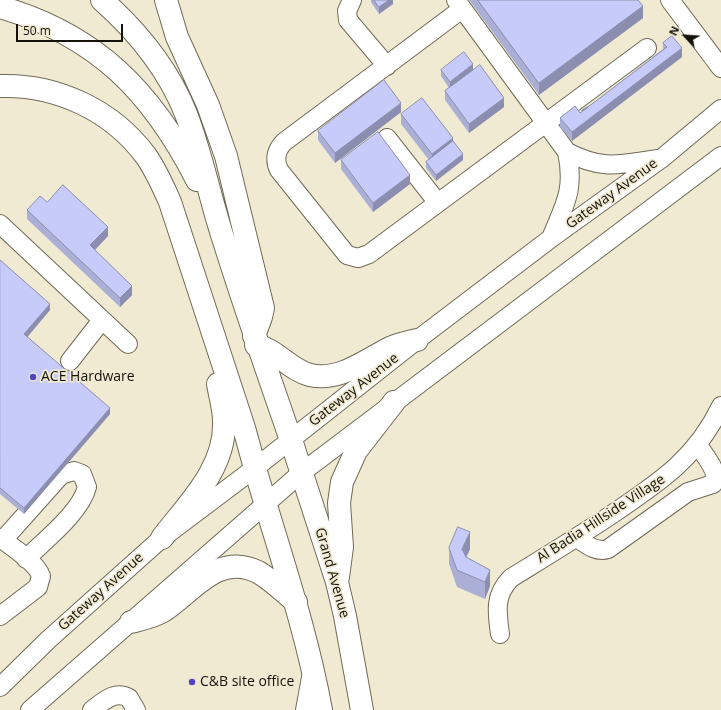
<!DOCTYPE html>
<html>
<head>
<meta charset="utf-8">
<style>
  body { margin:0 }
  #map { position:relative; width:721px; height:710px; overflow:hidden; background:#f0ead3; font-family:"Open Sans",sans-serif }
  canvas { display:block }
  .north { position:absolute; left:665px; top:16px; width:40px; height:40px; -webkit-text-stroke:3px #f0ead3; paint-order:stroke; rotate:295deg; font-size:11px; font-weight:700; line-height:16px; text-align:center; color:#14120a }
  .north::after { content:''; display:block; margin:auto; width:14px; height:18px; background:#14120a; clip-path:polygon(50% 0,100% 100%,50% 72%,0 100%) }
  .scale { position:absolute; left:16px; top:24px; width:107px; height:18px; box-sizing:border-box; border:2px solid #14120a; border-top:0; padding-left:5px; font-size:12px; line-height:14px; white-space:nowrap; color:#14120a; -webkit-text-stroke:3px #f0ead3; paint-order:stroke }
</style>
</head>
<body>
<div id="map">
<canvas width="721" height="710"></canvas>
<div class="north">N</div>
<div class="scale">50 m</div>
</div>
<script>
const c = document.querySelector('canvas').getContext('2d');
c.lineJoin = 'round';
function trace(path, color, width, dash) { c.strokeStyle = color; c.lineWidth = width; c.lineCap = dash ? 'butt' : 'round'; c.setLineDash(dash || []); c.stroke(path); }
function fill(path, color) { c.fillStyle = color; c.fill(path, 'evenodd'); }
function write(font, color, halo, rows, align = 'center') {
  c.font = font + ' "Open Sans",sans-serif'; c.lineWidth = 3.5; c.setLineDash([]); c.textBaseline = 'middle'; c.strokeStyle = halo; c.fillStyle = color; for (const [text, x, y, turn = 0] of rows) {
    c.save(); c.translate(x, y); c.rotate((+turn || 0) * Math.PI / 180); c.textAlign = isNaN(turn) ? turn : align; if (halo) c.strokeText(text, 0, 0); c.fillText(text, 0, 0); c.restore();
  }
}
const minor = new Path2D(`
  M352 0 347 11 348 20 387 66
  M456 0 567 152C575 190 565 204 551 238
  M670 0 721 68
  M462 9 284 142C276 150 274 160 279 170L347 255 358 258 369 254 647 48
  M387 138 438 203
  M567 152C604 171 620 164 658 159
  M0 224 128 344
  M70 361 102 320
  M0 538C11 546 37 563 41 576L38 587 0 616
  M577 538C586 544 596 553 608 549L688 492 713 484C721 473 704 455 698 445
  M3 540 61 475 74 471 82 474 87 487C81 512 45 540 26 559
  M500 634C497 612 494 595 511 578 545 557 578 537 611 515 658 483 696 459 721 406
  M0 687 48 640 162 538 255 468 417 340 550 239 661 159 721 109
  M30 710 301 473 721 156
  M92 710C104 701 115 690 129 698L136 710
  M305 710 312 672`);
const major = new Path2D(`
  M291 440 337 582 345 616 362 710
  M255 468C278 549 306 627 321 710
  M338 577 342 547 339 503 342 482 356 451 394 402
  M131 622C142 619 153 617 163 611 193 592 217 552 258 572 272 580 284 592 296 602`);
const highway = new Path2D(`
  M102 0C138 32 168 68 186 114 202 155 210 199 224 241 245 308 268 374 291 440
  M166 0 177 37 208 105 226 156 263 308 261 317 254 336
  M0 7C97 35 152 92 197 180
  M0 86C56 84 112 110 146 156 156 170 163 186 170 202L244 428 255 468
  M256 345C277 350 290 370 310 375 339 382 366 360 390 348 399 344 408 342 417 340
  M162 538C189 503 226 468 224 421 224 409 220 396 218 384`);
trace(minor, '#706b57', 20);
trace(major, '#706b57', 24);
trace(highway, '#706b57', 24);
trace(minor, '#fff', 18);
trace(major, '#fff', 22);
trace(highway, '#fff', 22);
fill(new Path2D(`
  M371 0H393V4L379 14 371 2Z
  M469 0H638L643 18 539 95Z
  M663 43 682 57 572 141 560 127V118L580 113 582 112V110L587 108 663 49Z
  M441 70H473L504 107 469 133 445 100V91L449 88 441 76Z
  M401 112 335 163 318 140V131Z
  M401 114 453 141 463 160 436 181 426 168V162L429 160 401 124Z
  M341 160 410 184 373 212 341 169Z
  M47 202 108 236 95 250 132 295 120 307 27 219V210Z
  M0 260 50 310 27 337 110 414 24 514 0 494Z
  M449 548 470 549 466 558 490 586 485 599 457 587 449 564Z`), '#abafd6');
fill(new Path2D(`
  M389 0H393V4L379 14V7Z
  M643 6V18L539 95V83Z
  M682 48V57L572 141V132Z
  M473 64V71L450 88V82Z
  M504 98V107L469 133V124Z
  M401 103V112L335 163V153Z
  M453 138V147L432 164V154Z
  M463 154V160L436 181V175Z
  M410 175V184L373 212V203Z
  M108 227V236L90 255V245Z
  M132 286V295L120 307V298Z
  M50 304V310L24 341V334Z
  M110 408V414L24 514V508Z
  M470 532V549L462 566V549Z
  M490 570V586L485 599V582Z`), '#8b8eae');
const building = new Path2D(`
  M374 0H389L379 7Z
  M478 0H638L643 6 539 83Z
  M672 36 682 48 572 132 560 118 575 106 580 113 667 47 663 43Z
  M464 52 473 64 450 82 441 70Z
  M480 65 504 98 469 124 445 91Z
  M384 80 401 103 335 153 318 131Z
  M422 98 453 138 432 154 401 114Z
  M587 108 582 111V110L587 107Z
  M378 132 410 175 373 203 341 160Z
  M453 141 463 154 436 175 426 162Z
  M63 185 108 227 90 245 132 286 120 298 27 210 40 196 47 202Z
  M0 260 50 304 24 334 110 408 24 508 0 488Z
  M458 527 470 532 462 549 466 557 490 570 485 582 457 570 449 548Z`);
fill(building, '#c7cbf9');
trace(building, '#8b8eae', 1);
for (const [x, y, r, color] of [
  [33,377,4,"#5046bd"],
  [192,682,4,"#5046bd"]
]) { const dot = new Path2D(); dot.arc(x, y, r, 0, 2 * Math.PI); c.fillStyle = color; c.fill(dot); trace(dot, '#f0ead3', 1.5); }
write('14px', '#14120a', '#f0ead3', [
  ["Gateway Avenue",612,194,-36],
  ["Gateway Avenue",354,390,-38],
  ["Al Badia Hillside Village",601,519,-33],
  ["Grand Avenue",332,573,74],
  ["Gateway Avenue",101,592,-42]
]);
write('14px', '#14120a', '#f0ead3', [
  ["ACE Hardware",41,377],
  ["C&B site office",200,682]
], 'left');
</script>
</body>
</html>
